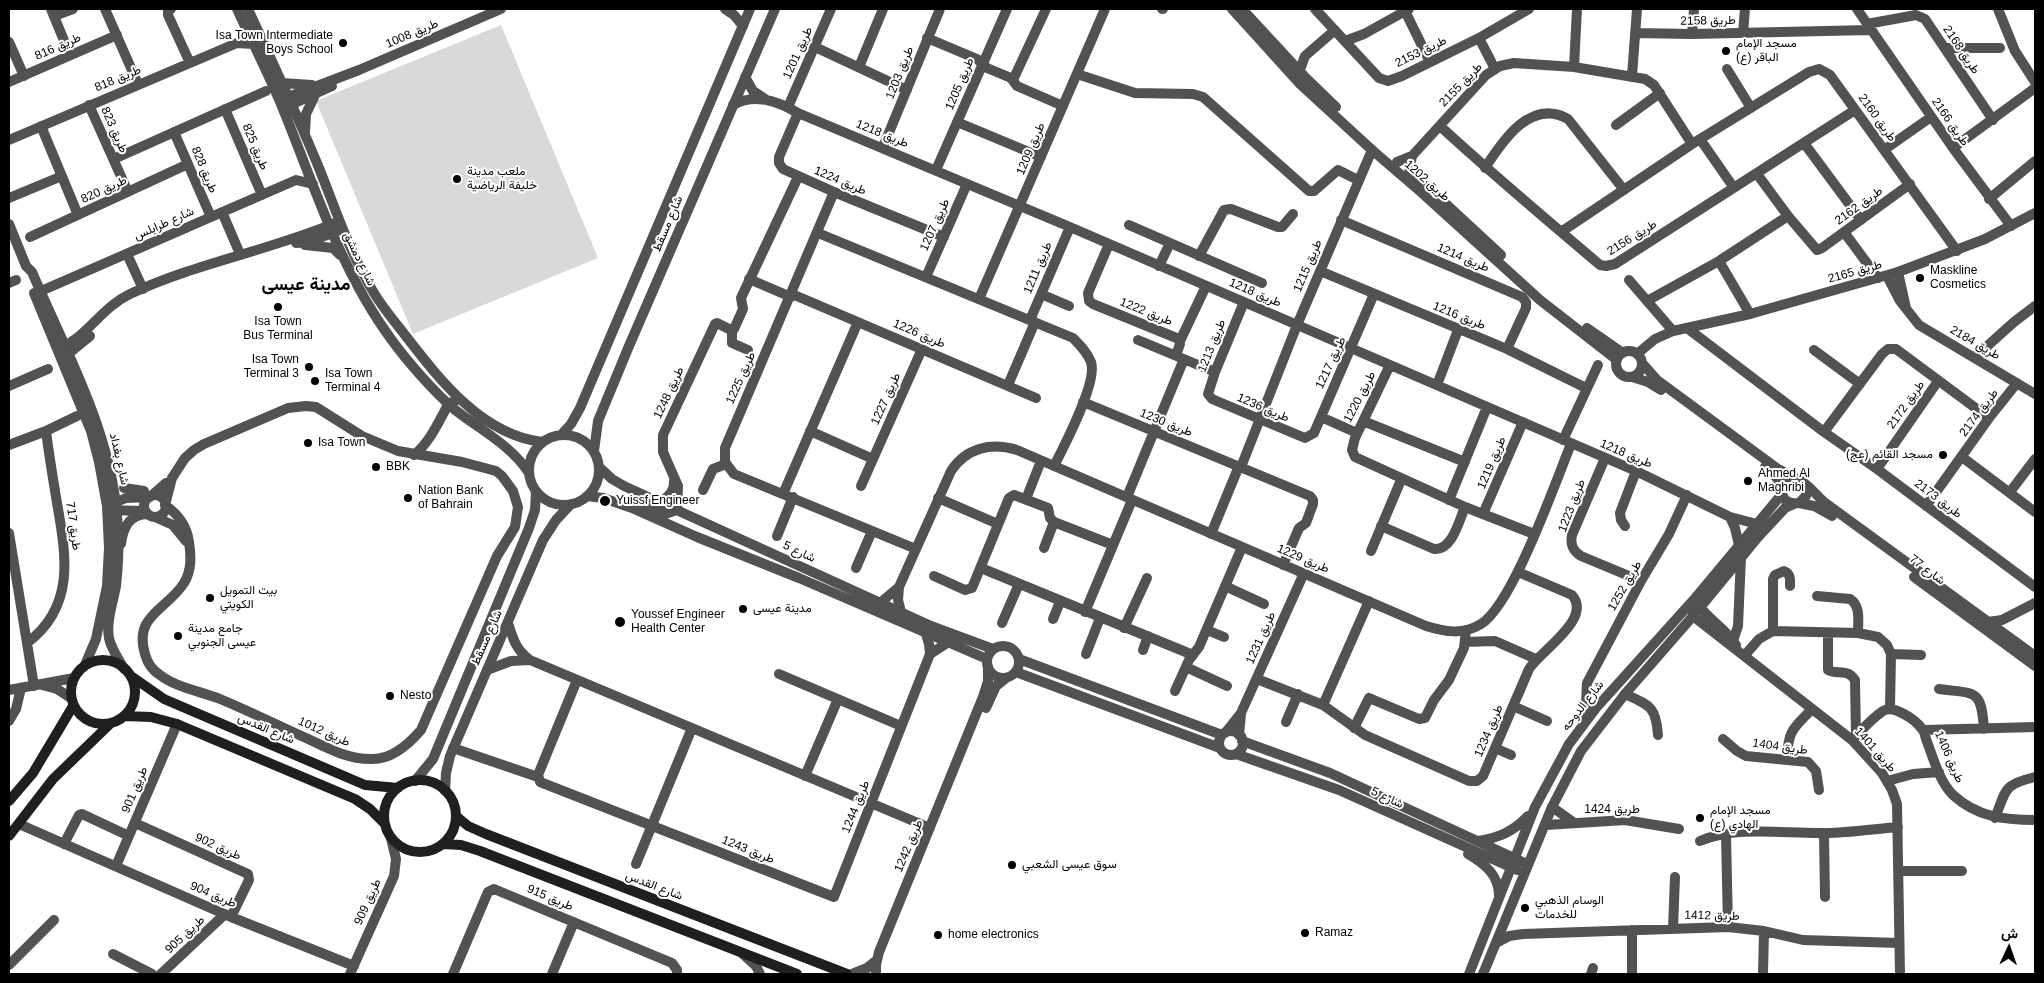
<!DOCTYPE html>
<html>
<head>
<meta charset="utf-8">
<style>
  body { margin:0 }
  #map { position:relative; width:2044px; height:983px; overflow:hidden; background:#fff; font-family:Arial,Vazirmatn,sans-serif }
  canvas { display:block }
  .frame { position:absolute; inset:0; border:10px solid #000; pointer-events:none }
  .north { position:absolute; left:1984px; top:923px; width:50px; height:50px; -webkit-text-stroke:4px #fff; paint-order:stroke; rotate:3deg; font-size:14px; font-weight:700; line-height:20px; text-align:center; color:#000 }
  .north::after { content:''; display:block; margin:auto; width:18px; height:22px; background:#000; clip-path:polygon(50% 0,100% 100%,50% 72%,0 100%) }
</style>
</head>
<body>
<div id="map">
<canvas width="2044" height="983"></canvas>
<div class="frame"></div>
<div class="north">ش</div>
</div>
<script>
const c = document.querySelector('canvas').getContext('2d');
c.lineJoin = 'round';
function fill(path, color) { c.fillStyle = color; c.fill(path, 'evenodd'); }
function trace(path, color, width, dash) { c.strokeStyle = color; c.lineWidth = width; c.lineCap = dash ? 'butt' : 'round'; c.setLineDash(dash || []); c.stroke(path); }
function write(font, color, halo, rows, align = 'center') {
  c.font = font + ' Arial,Vazirmatn,sans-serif'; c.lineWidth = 4; c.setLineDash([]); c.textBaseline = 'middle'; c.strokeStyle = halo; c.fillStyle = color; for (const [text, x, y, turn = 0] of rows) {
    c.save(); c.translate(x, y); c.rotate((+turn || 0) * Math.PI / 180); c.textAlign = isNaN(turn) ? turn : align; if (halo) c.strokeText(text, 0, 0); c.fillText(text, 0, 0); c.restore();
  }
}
fill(new Path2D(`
  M501 25 598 258 413 334 316 101Z`), '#d9d9d9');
trace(new Path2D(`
  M51 9 70 55
  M105 9 138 84
  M171 9 168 10V15L190 63
  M237 9C252 42 269 75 283 109 315 187 340 270 391 339 407 361 433 391 454 409 479 429 511 445 529 473
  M248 9C272 61 297 114 319 168 336 210 350 254 374 293 383 308 395 322 405 335 440 380 482 435 542 442
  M725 9 734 15 743 26
  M1162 9H1163
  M1315 9 1379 78 1388 81 1402 76 1479 38 1529 9
  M1857 9 1953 148 2011 226
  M1998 9 2015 51 2035 82
  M1405 11 1430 62
  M54 16 73 9
  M1867 24 1916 15 1925 19 1993 120
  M1636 33 1692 34 1870 30
  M1743 33 1745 9
  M1692 34 1694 9
  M927 38 977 59 987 68 1011 78 1017 86 1063 106
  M1479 38 1495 69
  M1345 41 1364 34 1409 9
  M9 42 24 76
  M815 47 907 90
  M1946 48H2000
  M859 67 883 9
  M1301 67 1305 56 1335 30
  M1574 67 1577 9
  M1727 69 1751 108
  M1077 74 1135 93 1193 94 1203 97 1309 191H1314L1338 170 1358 180
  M1632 76 1637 9
  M745 77 753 91 765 99
  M1013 80 1046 9
  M9 82 117 35
  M282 83 312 85
  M283 99 359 70 501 9
  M89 105 128 192
  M733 105C754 93 778 101 798 113L1070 227 1636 471 1730 517
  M286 107 332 86
  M788 107 831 9
  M225 109 262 195
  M798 113 779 157V163L783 169 834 192 944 237
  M957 122 1041 157
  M1616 125 1660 93
  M41 126 78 215
  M1440 126C1492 174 1546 219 1600 265L1606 266 1615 264 1855 110
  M174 132 211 217
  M305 132 306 114 315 95
  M1700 139 1734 188
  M9 140 237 43 253 44
  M1804 143 1861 220
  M883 147 940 9
  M1953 148 2035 88
  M1884 150 1931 117
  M114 159 266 91
  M1397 162 1412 156 1486 75 1500 66 1514 63 1574 67 1645 79 1654 85 1692 144
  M1485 168C1503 140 1531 98 1568 119L1624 190
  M936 170 1007 9
  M1409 173 1412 156
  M1757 174 1788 216 1817 250 1822 248 1910 184
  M834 192 725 448V462L734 474 916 549
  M9 198 62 176
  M1989 199 2035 161
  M222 212 240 254
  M1341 220 1522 297 1526 302V308L1507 349
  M1129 225 1262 283
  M1561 232 1692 144 1809 72 1819 69 1830 75 1957 251
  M1844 232 1878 278
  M818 233 1073 338C1080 345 1087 352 1091 362 1098 382 1064 446 1054 466
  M30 237 188 164
  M296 243 314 240 337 231
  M1109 244 1088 293 1089 301 1093 304 1179 339 1180 344 1176 355
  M305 245 333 248 340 255
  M127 254 143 289
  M1199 256 1224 210 1231 209 1278 227H1282L1293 214
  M1719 261 1750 314
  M1159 266 1170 243
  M1320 271 1507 349 1586 388
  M1898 272 1906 308
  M1887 276 1900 301 1919 325 2035 394
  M926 277 967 184
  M749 279 791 297
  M1629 280 1673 331
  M9 283 16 280
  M41 291 296 180 313 184
  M792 294 1036 398
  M1041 294 1069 306
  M979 299 1105 9
  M1647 301 1719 261 1788 216
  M1244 302 1215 372 1208 394 1212 399 1305 438 1314 433 1374 294
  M1030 320 1070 227
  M1687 328 1824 432 1877 469 2035 587
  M732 330V343L748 350
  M1138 340 1215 372
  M1180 341 1206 286
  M59 349C88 336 102 307 130 294 196 263 268 251 335 223
  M1814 350 1860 384
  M1975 357 2014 322 2035 306
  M63 358 90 336
  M1390 365 1355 438 1352 450 1355 457 1465 507 1534 534
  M1008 385 1035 322
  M1437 385 1458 330
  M9 386 48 369
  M1083 402 1310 496 1313 500V504L1306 523 1299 528 1283 565
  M306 406 316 407 362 436 398 451 462 462 496 471 502 476 513 491 518 507 515 527 497 556 421 730C409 744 391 760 371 759 347 759 327 748 306 738 277 725 249 711 220 699 200 691 177 688 160 675 152 670 147 662 145 654 133 615 168 609 184 583 192 570 191 556 189 542 187 526 178 514 165 505L172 478 185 458 194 450 204 444 288 408Z
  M1321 417 1357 433
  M1363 421 1465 462
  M810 431 873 459
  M1824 432 1882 354 1888 349H1896L1989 418
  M1563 440 1598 365
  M9 445 46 431 77 416
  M414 455C430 442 439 421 449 403L454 402
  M1962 457 2035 512
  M1605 458 1572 535C1570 545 1573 551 1581 556L1641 581
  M1241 467 1297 325 1372 150
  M1877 469 1938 381
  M861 486 922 349
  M124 488 144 491
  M703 490 713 469 726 464
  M2010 492 2035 459
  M783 494 858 322
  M144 506a11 11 0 1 1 22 0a11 11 0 1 1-22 0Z
  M1127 497 1184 359
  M938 498 998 524
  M1026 499 1041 461
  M1449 500 1487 407
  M660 502C669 497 675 491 674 481
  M109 505 126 498 150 497 166 483
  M1926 506 1989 418 2017 383
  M109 510 142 511
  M677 510 678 486 663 452V435L715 324 717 323 731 330 734 329 743 309 741 298 798 177
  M1483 514 1523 422
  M155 517 173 525 186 541
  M1381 526 1434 549C1452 551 1459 521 1465 507
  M1625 526 1621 520 1620 513 1636 471
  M9 533 34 686
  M1211 534 1239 466
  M777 536 793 497
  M121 544C123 528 129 514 148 514
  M1739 545 1735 528 1730 517 1757 524
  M1044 548 1054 522
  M1371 551 1401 480
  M856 568 872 531
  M981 568 1193 655
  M934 576 965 590 972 588 1009 498 1014 495 1048 508 1050 518 1054 522 1113 545
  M1225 586 1264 604
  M1697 596 1693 606V616L1852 740 1882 773 1892 790 1897 804 1900 974
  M1817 596 1850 599C1861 606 1858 621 1858 633
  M880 603 899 587
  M1700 607C1711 621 1727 630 1736 645
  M901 612 898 600 899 587 951 471C966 448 991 442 1017 450L1426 626C1445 632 1463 635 1481 624 1513 604 1555 483 1571 444
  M1085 612 1132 500
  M1053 619 1060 602
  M1988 622 2002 620 2035 603
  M508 623C513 639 516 650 530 660L930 828
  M1002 623 1019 584
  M1124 628 1147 578
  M1207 630 1224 637
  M1773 631V579L1775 575 1784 571C1791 574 1790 579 1790 586
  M1828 633V670C1838 675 1847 668 1855 680L1856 736
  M1733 641 1738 626 1741 557
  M1465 642 1495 641 1536 659
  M27 643C76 606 66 555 57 503 53 479 49 455 46 431
  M1143 650 1148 636
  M930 654 947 643
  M1086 654 1100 618
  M1891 654 1921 655
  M1745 655 1759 639 1773 631 1858 633 1878 637 1887 645 1891 654 1890 708
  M1186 667 1227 686
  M487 670 511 661 530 660
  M779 674 901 726
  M1257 679 1323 705 1365 735 1469 781H1477L1483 776 1529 669C1540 651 1593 619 1572 595L1518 572
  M577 680 538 775 540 782 834 897 930 654 929 644 926 634
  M42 685 57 689 71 698
  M1939 689C1976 694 1981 688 1984 729
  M9 690 74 678
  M1175 691 1189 660 1199 647 1242 547
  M1625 694C1649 705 1656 706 1658 735
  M1323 705 1369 601
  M1513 706 1547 721
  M986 708 996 686 1006 678
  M9 721 16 709 21 688
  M1286 722 1298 694
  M1585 722 1587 683 1641 581 1669 534 1687 495
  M1354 728 1369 698 1419 719 1425 718 1434 700 1449 680 1464 648 1466 630
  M1924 730 2035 727
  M1226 732 1241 713 1304 573
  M1239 735 1241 714
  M1723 739 1737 751 1746 756 1808 762 1816 771 1819 790
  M1852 740C1862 730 1872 718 1883 711 1893 704 1916 720 1922 729 1925 732 1925 736 1926 739 1933 757 1939 781 1953 795 1977 817 2004 820 2035 820
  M453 748 538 777
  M1495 748 1511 755
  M1787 759C1788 730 1793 729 1812 709
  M805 776 838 699
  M1887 781 1913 774 1939 772
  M1552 807 1573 822
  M1995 818C2007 788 2003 785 2035 777
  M135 823 248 874 249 880 231 917
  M19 824 231 917 354 966
  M1546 825 1625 820 1679 829
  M1824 834 1825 897
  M1726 835 1728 927
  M1700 841C1738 825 1785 834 1825 833 1849 833 1873 829 1898 827
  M64 844 79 815 82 814 129 836
  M636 864 692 728
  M116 866 177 724
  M1899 871H1962
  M1673 928 1675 877
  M1632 930V974
  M1496 943 1509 936 1523 934 1728 927 1764 931 1803 940 1899 943
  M113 954 152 974
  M743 954 756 966 760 974
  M9 965 54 920
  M161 974 225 914
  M350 974 394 876 396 859 391 838
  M453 974 488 892 494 889 672 963 677 970V974
  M552 974 574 922
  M852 974 867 968 877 960
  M876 974V965L879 952 983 697 988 681V667
  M1591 974 1593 968
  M1763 974 1764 931`), '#525252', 10);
trace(new Path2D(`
  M1232 9 1299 83 1372 150 1421 192 1540 300 1617 360
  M1242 9 1304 76 1336 107
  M1415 178 1434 193 1501 255
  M9 224 26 266 32 272C68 356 116 440 118 533 119 551 118 568 116 586 113 602 106 622 109 638 111 649 119 659 124 669
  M34 293 91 431 99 462 107 506 109 548 107 586 96 639 85 665
  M1587 328 1623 353
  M1616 364a13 13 0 1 1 26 0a13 13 0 1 1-26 0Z
  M1637 354 1655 339 1673 331 1750 314 1898 272 1985 239 2035 213
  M1642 363 1657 380 1778 469 1797 479
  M1632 377 1648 382 1661 390
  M561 435 571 424 580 408 750 9
  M529 470a35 35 0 1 1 70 0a35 35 0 1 1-70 0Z
  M594 451 598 421 629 346 775 9
  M599 467 612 479 624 486 931 626 993 649
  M1765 467 1777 478 1782 489
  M1806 485V496L1799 503C1771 507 1783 469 1801 481 1810 486 1817 496 1824 502L2035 656
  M587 496 603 498 632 508 697 537 799 578 987 659
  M1799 503 1814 506 1832 516
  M645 507 665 514 677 510
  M1914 577 2035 666
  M987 662a16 16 0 1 1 32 0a16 16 0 1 1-32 0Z
  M1019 659 1222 735
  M1016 672 1220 748
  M1219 743a12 12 0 1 1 24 0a12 12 0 1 1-24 0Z
  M1242 741 1330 773 1527 864
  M1236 754 1339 790 1517 870
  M415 781 433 759 529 528 535 510 536 491
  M445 791 446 773 450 756 543 540 556 520 571 504
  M1478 841C1499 838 1514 831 1528 816
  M1468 854C1485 864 1499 875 1499 896
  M1469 974 1535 807 1569 744 1596 708 1697 596 1782 494
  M1483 974 1552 807 1581 751 1625 694 1693 616 1758 537 1785 508 1794 504`), '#525252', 10);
trace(new Path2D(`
  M71 692a32 32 0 1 1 64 0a32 32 0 1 1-64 0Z
  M131 676 164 699 365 785 398 788
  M125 716 151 717 177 724 355 799 370 809 385 824
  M384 816a36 36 0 1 1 72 0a36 36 0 1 1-72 0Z
  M9 801 33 773 73 706
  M456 816 468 826 486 834 847 974
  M9 836 53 779 110 724
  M443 844 461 845 480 851 797 974`), '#1f1f1f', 10);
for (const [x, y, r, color] of [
  [343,43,5,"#000"],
  [1726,51,5,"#000"],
  [457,179,5,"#000"],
  [1920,278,5,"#000"],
  [278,307,5,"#000"],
  [309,367,5,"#000"],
  [315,381,5,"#000"],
  [308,443,5,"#000"],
  [1943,455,5,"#000"],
  [376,467,5,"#000"],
  [1748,481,5,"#000"],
  [408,498,5,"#000"],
  [605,501,6,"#000"],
  [210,598,5,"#000"],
  [743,609,5,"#000"],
  [620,622,6,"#000"],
  [178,636,5,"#000"],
  [390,696,5,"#000"],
  [1700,818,5,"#000"],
  [1012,865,5,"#000"],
  [1525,908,5,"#000"],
  [1305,933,5,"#000"],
  [938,935,5,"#000"]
]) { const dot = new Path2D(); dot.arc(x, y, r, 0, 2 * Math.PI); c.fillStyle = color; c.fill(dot); trace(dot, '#fff', 2); }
write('12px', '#000', '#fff', [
  ["طريق 2158",1708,21,-1],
  ["طريق 1008",412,34,-23],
  ["طريق 816",58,47,-24],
  ["طريق 2168",1961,50,56],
  ["طريق 2153",1421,52,-26],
  ["طريق 1201",798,53,-66],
  ["طريق 1203",900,73,-68],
  ["طريق 818",118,79,-23],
  ["طريق 1205",960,84,-67],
  ["طريق 2155",1461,85,-46],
  ["طريق 2160",1877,118,54],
  ["طريق 2166",1950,122,55],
  ["طريق 823",114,130,66],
  ["طريق 1218",882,134,22],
  ["طريق 825",255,147,67],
  ["طريق 1209",1031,149,-67],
  ["طريق 828",204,170,67],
  ["طريق 1224",840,181,23],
  ["طريق 1202",1427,181,41],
  ["طريق 820",104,190,-25],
  ["طريق 2162",1859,206,-36],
  ["شارع طرابلس",164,224,-24],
  ["شارع مسقط",668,224,-67],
  ["طريق 1207",935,225,-66],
  ["طريق 2156",1632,238,-32],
  ["طريق 1214",1463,258,23],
  ["شارع دمشق",359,259,64],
  ["طريق 1215",1308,266,-67],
  ["طريق 1211",1038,268,-67],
  ["طريق 2165",1855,272,-16],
  ["طريق 1218",1255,293,23],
  ["طريق 1222",1146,312,22],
  ["طريق 1216",1459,316,22],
  ["طريق 1226",919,334,23],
  ["طريق 2184",1975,343,30],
  ["طريق 1213",1212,346,-68],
  ["طريق 1217",1331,363,-65],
  ["طريق 1225",741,378,-66],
  ["طريق 1248",669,393,-65],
  ["طريق 1220",1360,397,-63],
  ["طريق 1227",886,399,-66],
  ["طريق 2172",1906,405,-55],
  ["طريق 1236",1263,408,23],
  ["طريق 2174",1979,413,-53],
  ["طريق 1230",1166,423,22],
  ["طريق 1218",1626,454,23],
  ["شارع بغداد",119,459,77],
  ["طريق 1219",1492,463,-67],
  ["طريق 2173",1938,499,37],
  ["طريق 1223",1572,506,-69],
  ["طريق 717",73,526,82],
  ["شارع 5",799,552,25],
  ["طريق 1229",1303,559,23],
  ["شارع 77",1927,570,37],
  ["طريق 1252",1625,586,-60],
  ["شارع مسقط",487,638,-66],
  ["طريق 1231",1261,638,-66],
  ["شارع الدوحه",1583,706,-52],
  ["شارع القدس",266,729,23],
  ["طريق 1234",1489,731,-67],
  ["طريق 1012",324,732,24],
  ["طريق 1404",1780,747,8],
  ["طريق 1401",1875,750,48],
  ["طريق 1406",1949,757,66],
  ["طريق 901",135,790,-67],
  ["شارع 5",1387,798,25],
  ["طريق 1244",856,807,-68],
  ["طريق 1424",1612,810],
  ["طريق 1242",909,846,-67],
  ["طريق 902",218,847,24],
  ["طريق 1243",748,850,22],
  ["شارع القدس",654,886,21],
  ["طريق 904",213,895,23],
  ["طريق 915",550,898,23],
  ["طريق 909",368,902,-66],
  ["طريق 1412",1712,916,1],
  ["طريق 905",185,935,-43]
]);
write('12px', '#000', '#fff', [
  ["Isa Town Intermediate",333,36,"right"],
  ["Boys School",333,50,"right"],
  ["مسجد الإمام",1736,44],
  ["الباقر (ع)",1736,58],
  ["ملعب مدينة",467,172],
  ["خليفة الرياضية",467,186],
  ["Maskline",1930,271],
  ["Cosmetics",1930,285],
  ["Isa Town",278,322,"center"],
  ["Bus Terminal",278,336,"center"],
  ["Isa Town",299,360,"right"],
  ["Terminal 3",299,374,"right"],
  ["Isa Town",325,374],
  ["Terminal 4",325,388],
  ["Isa Town",318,443],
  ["مسجد القائم (عج)",1933,455,"right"],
  ["BBK",386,467],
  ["Ahmed Al",1758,474],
  ["Maghribi",1758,488],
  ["Nation Bank",418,491],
  ["of Bahrain",418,505],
  ["Yuissf Engineer",616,501],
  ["بيت التمويل",220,591],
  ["الكويتي",220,605],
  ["مدينة عيسى",753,609],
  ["Youssef Engineer",631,615],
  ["Health Center",631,629],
  ["جامع مدينة",188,629],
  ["عيسى الجنوبي",188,643],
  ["Nesto",400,696],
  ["مسجد الإمام",1710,811],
  ["الهادي (ع)",1710,825],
  ["سوق عيسى الشعبي",1022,865],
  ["الوسام الذهبي",1535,901],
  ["للخدمات",1535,915],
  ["Ramaz",1315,933],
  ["home electronics",948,935]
], 'left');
write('bold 18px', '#000', '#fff', [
  ["مدينة عيسى",306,285]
]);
</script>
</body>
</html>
